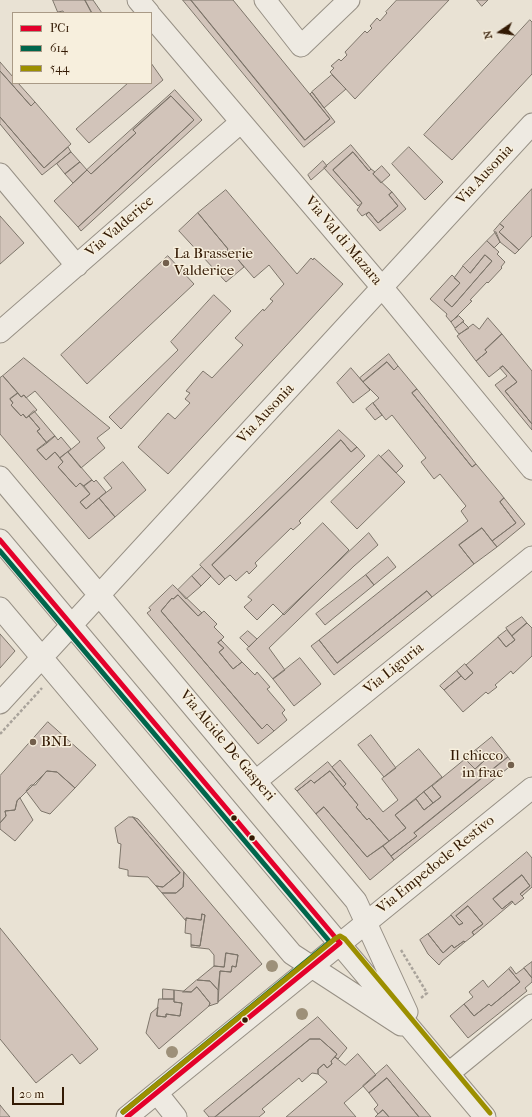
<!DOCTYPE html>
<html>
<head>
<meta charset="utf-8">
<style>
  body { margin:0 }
  #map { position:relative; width:532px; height:1117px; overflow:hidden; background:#e9e2d4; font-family:"IM FELL French Canon",serif }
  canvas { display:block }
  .legend { position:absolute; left:12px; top:12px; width:140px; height:72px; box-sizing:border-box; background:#f7efdd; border:1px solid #a99a86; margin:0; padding:5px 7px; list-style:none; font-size:12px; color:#331a04 }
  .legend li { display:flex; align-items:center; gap:8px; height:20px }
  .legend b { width:20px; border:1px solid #a99a86 }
  .north { position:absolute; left:480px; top:12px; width:40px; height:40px; -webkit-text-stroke:3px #f7efdd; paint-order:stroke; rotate:257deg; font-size:11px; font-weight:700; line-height:16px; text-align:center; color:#331a04 }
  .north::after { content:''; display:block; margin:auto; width:14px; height:18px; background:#331a04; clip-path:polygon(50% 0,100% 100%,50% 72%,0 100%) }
  .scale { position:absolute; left:12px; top:1087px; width:52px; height:18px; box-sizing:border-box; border:2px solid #331a04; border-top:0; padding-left:5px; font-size:12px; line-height:14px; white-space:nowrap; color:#331a04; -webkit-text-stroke:3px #f7efdd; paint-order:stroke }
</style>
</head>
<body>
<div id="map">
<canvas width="532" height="1117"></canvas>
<ul class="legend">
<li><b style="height:5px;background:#e4002b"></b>PC1</li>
<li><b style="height:5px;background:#00664c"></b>614</li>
<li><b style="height:5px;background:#9c8f00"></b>544</li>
</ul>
<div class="north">N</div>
<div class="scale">20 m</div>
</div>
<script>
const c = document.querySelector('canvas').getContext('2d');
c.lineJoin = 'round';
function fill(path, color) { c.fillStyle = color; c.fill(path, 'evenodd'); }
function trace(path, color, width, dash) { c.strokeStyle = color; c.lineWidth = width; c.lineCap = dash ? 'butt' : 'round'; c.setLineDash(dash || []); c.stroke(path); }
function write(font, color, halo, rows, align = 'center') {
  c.font = font + ' "IM FELL French Canon",serif'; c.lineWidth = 3; c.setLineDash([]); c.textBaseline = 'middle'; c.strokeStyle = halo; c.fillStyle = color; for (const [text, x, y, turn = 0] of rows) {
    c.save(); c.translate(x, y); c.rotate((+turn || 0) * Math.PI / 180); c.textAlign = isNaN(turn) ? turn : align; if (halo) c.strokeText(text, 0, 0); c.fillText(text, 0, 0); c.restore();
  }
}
const building = new Path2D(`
  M53 0H85L92 13H64L63 11 58 12Z
  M85 0H93L102 13H92Z
  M183 0H191L305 140 330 119 310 94 312 92 335 122 304 147Z
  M191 0H233L330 119 305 140Z
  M397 0H449L355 99 330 72 334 68 331 66 339 59 341 61 347 55 345 52 365 31 367 33 372 28 370 26 377 18 380 21 387 13 386 12Z
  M477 0H488L482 6Z
  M530 20 532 22V74L452 160 424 135Z
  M0 62 13 77V83H18L35 102 31 106 0 71Z
  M151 63 163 80 89 143 76 129 128 83H151Z
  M0 71 31 106 35 102 71 144 44 168 0 117Z
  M332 75 346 89 324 108 312 92Z
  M175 90 202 120 81 231 78 227 194 120 171 96 133 130 136 133 91 174 87 170Z
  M171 96 194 120 78 227 54 201 87 170 91 174 136 133 133 130Z
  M0 117 44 168 68 147 71 152 42 175 0 124Z
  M351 145 371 169 369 171 353 152 333 170 362 203 358 206 324 168Z
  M409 147 443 182 425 200 392 164Z
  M71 152 80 162 65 174 57 164Z
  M353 152 369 171 371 169 375 172 373 174 392 192 389 195 398 206 378 223 369 212 362 216 357 210 362 203 333 170Z
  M323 161 327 166 311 180 308 175Z
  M80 162 87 170 73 183 65 174Z
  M382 166 390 175 381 183 373 174Z
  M532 189V236L519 250 499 232 504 227 500 224Z
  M226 190 297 274 311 258 313 260 314 258 343 284 168 474 138 447 168 413 175 419 190 403 185 399 190 393 186 391 203 371 212 378 243 345 235 338 263 309 264 311 273 301 270 299 284 284 269 265 254 278 235 256 233 258 227 250 228 249 198 213Z
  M392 192 406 209 380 231 366 215 369 212 378 223 398 206 389 195Z
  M198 213 228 249 227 250 233 258 235 256 244 267 226 282 179 231Z
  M0 216 24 243 0 264Z
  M500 224 504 227 499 232 519 250 515 254 500 242 494 231Z
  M496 232 500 242 494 248 487 241Z
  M487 241 499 252 497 254 505 262 501 267 502 268 488 283 487 282 470 300 472 301 451 322 446 316 447 314 430 299 452 275 460 283 444 300 452 307 492 261 485 255 470 273 463 266Z
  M485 255 492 261 452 307 444 300 460 283 454 278 463 266 470 273Z
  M168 256 194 284 87 384 61 355Z
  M214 295 231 311 121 429 109 417 178 350 171 342Z
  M459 316 464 321 455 328 451 322Z
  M488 318 502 334 485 350 487 352 476 361 457 336 473 324 479 329Z
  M463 322 469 328 459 334 455 329Z
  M502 334 532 371V424L505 391 517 382 503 366 489 377 476 361 487 352 485 350Z
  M389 354 398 366 394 370 387 362 363 382 360 378Z
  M24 358 110 428 97 438 105 448 81 468 68 452 80 442 35 391 26 398 24 395 21 397 3 376Z
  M387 362 394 370 398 366 417 389 412 393 472 467 476 464 501 494 504 498 500 502 516 523 492 541 482 528 459 545 474 564 432 597 427 591 337 663 319 640 468 521 461 511 466 506 440 474 434 479 421 462 426 458 392 415 386 420 373 403 379 398 363 382Z
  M503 366 517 382 505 391 532 424V430L495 385 507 376 500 368Z
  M351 368 370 390 353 403 337 383Z
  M3 376 18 393 10 399 13 403 11 405 21 416 23 414 26 418 29 416 40 429 37 431 47 443 37 450 46 460 55 452 63 462 58 467 76 487 80 483 90 494 80 502 86 509 99 498 115 517 89 539 0 434V378Z
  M417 389 462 446 476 464 472 467 412 393Z
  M18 393 21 397 24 395 37 410 26 418 23 414 21 416 11 405 13 403 10 399Z
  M373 403 382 415 375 420 366 409Z
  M34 411 55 436 47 443 37 431 40 429 29 416Z
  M339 430 357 447 351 452 341 440 212 565 225 579 219 585 200 565Z
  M55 436 58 440 61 437 71 449 60 458 55 452 46 460 37 450Z
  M341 440 351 452 357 447 365 456 299 521 301 523 293 530 291 528 255 563 257 566 249 574 247 571 236 581 230 575 225 579 212 565Z
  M389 450 403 466 396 473 381 457Z
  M68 452 92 480 84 486 80 483 76 487 58 467 63 462 60 458Z
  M379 455 405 482 357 529 331 502Z
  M123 462 146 490 115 517 99 498 112 488 104 478Z
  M92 480 94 482 96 480 106 492 86 509 80 502 90 494 84 486Z
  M504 498 525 524 497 547 492 541 516 523 500 502Z
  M323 523 349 550 284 615 273 604 257 620 244 607 252 600 248 597Z
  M482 528 497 547 474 564 459 545Z
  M369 533 378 545 354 566 269 648 285 670 273 679 247 649Z
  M388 557 396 567 374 585 366 575Z
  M202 567 211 576 201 586 192 576Z
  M366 575 374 585 325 625 316 614Z
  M192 576 201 586 186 599 178 590Z
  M173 585 202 613 198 616 178 595 173 599 172 598 161 611 262 729 267 724 274 731 258 744 147 613 151 610 149 608Z
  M427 591 432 597 334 675 311 646 319 640 337 663Z
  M178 595 198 616 204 611 217 624 214 627 224 637 218 643 224 648 219 652 233 669 242 662 255 675 257 672 270 687 267 689 285 710 282 713 287 720 274 731 267 724 262 729 161 611 172 598 173 599Z
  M522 617 527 623 512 636 506 628Z
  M527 623 532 628V656L513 674 511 671 495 685 497 687 488 694 486 692 463 712 444 690 461 676 465 680 473 673 466 665 498 637 506 647 515 640 512 636Z
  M507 630 515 640 506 647 498 637Z
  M248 631 257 639 249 647 240 638Z
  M0 634 15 651 0 668Z
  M221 640 242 662 233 669 219 652 224 648 218 643Z
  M300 658 321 684 294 706 273 679Z
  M465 664 473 673 465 680 457 671Z
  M457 671 461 676 444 690 440 686Z
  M48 722 96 765 75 788 57 772 47 771 17 801 15 810 5 811 6 816 0 823V776Z
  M371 735 396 768 384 777 358 745Z
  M492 737 508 757 414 833 417 836 391 856 383 846 406 828 395 815 416 799 424 810 441 797 432 786 465 759 475 769 485 760 476 750Z
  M419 749 442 777 395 815 406 828 389 841 369 818 367 820 356 807 358 805 343 787 346 784 332 767 340 760 383 812 398 800 382 779Z
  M476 750 485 760 475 769 465 759Z
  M508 757 513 764 394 860 391 856 417 836 414 833Z
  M328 762 346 784 343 787 330 771 314 783 311 780 297 791 295 789Z
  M47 771 57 772 75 788 50 814 41 811 26 791 31 785H35Z
  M330 771 358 805 356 807 367 820 369 818 389 841 367 857 324 807 316 814 297 791 311 780 314 783Z
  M432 786 441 797 433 803 424 792Z
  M424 792 433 803 424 810 416 799Z
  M20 798 33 820 15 841 0 829V823L6 816 5 811 15 810 17 801Z
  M324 807 367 857 383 846 394 860 370 880 316 814Z
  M129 817H133L180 873 163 887 156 886 148 877 128 876V870L119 868 121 844 118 843 115 828Z
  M133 817 138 819 184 872 183 887 176 893H162L156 886 163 887 180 873Z
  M527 852 532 858V887L522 896 520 894 530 886 522 875 493 899 502 909 512 901 513 902 474 935 472 932 483 924 468 906 456 916 463 923 459 925 451 915Z
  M184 872 262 964 218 1002 220 971 231 972 232 966 236 967 238 955 226 953 224 967 214 966V955L209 949 191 947V945L200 946 205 915 202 914 201 920 186 918V921L162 893H176L183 887Z
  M522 875 530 886 520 894 524 898 515 905 512 901 502 909 493 899Z
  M468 906 483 924 472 932 474 935 465 942 464 941 454 948 452 945 443 953 428 934 451 915 459 925 463 923 456 916Z
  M202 914 205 915 200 946 191 945V934L185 933 186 918 201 920Z
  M0 928 98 1049 80 1064 72 1054 36 1083 0 1039Z
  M428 934 443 953 452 945 454 948 464 941 465 942 442 961 439 965 428 954 420 940Z
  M226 953 238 955 236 967 232 966 231 972 220 971 218 990 210 981 197 980 214 966 224 967Z
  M532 962V978L524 968Z
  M511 967 516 974 524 968 532 978V982L525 988 527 991 468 1038 450 1016 464 1004 474 1016 489 1004 491 1006 520 982 509 969Z
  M509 969 520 982 491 1006 489 1004 474 1016 464 1004 473 997 469 992 483 980 488 987Z
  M197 980 210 981 218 990V1003L209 1006 210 1003 197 987 191 992H183Z
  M197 987 210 1003 209 1006 159 1049 146 1033 151 1013 158 1007 157 1016 166 1017V1014L180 1016 182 1003 174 1002V990L191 992Z
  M163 989 174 990V999H163Z
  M159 999H174V1002L182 1003 180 1016 166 1014V1017L157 1016Z
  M318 1017 347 1048 338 1059 335 1057 337 1054 320 1039H310L215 1117H209L204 1111Z
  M310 1039H320L337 1054 331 1061 332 1064 327 1068 324 1064 318 1069V1074L312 1073 302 1082 299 1078 262 1109 265 1112 259 1117H215Z
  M358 1054 376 1075 344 1103 356 1117H286L327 1082 318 1074V1069L324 1064 327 1068 332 1064 331 1061 335 1057 345 1065Z
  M387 1065 431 1117H419L387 1078 369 1093 363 1086Z
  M387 1078 419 1117H389L383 1110 378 1114 374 1109 378 1105 369 1093Z
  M0 1105 4 1110 10 1117H0Z
  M383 1110 389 1117H375L378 1114Z`);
fill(building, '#d2c4ba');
trace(building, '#7d756a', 1);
const minor = new Path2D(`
  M138 0 149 13
  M265 0 301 46 349 0
  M151 16 391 298 532 469
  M0 174 77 266
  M0 332 241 122
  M0 477 356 901 407 1012
  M0 540 485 1117
  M0 608 292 954 401 1025
  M0 703 532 124
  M256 781 532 557
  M449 1073 532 1005
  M157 1093 176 1117
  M127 1117 532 788`);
trace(minor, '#979085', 23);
trace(new Path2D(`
  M0 734 42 688
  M401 950 427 993 421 998`), '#a9a39b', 2.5, [3, 2]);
trace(minor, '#eeeae2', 21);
trace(new Path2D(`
  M0 540 340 943
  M127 1117 340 943`), '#e4002b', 5);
trace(new Path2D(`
  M0 551 330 942 123 1112`), '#00664c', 5);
trace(new Path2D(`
  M123 1112 336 938 340 936 345 939 490 1113`), '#9c8f00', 5);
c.fillStyle = '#9d9079';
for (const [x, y] of [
  [272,966],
  [302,1014],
  [172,1052]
]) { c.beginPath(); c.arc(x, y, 6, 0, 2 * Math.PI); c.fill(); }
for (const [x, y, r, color] of [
  [166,263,4,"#73604d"],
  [33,742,4,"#73604d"],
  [511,765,4,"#73604d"],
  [234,818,3.5,"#331a04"],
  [252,838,3.5,"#331a04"],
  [245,1020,3.5,"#331a04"]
]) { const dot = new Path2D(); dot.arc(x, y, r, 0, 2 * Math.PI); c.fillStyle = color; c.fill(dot); trace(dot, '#f7efdd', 1.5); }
write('15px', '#331a04', '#f7efdd', [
  ["Via Ausonia",485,175,-47],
  ["Via Valderice",120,227,-41],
  ["Via Val di Mazara",343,241,50],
  ["Via Ausonia",266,414,-47],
  ["Via Liguria",394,669,-39],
  ["Via Alcide De Gasperi",227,746,50],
  ["Via Empedocle Restivo",436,865,-39]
]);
write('15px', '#331a04', '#f7efdd', [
  ["La Brasserie",174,254],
  ["Valderice",174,271],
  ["BNL",41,742],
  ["Il chicco",503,756,"right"],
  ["in frac",503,773,"right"]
], 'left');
</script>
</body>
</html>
